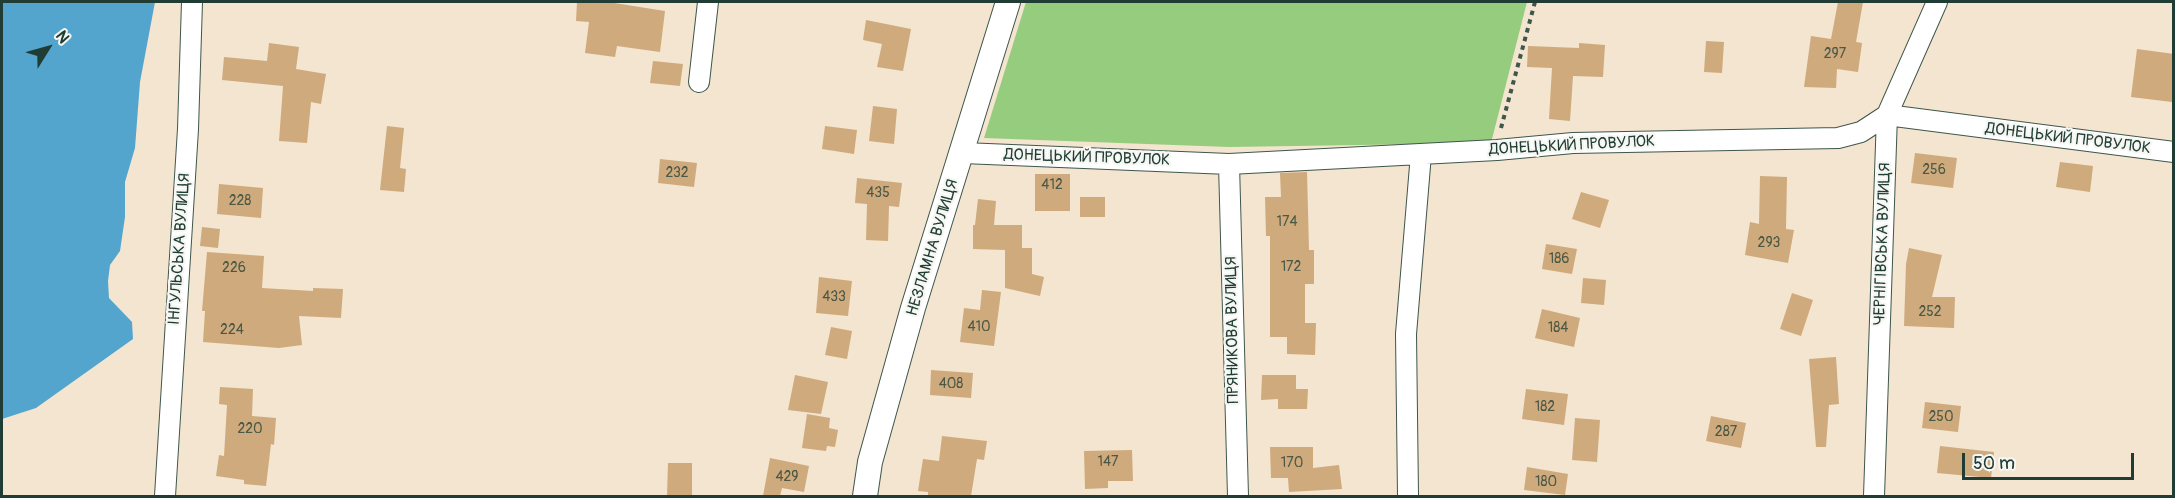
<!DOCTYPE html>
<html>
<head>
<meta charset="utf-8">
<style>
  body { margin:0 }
  #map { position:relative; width:2175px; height:498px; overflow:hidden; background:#f3e5cf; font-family:Pangolin,sans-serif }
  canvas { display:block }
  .frame { position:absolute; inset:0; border:3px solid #1f3d34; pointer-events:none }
  .north { position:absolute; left:18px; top:18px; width:60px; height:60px; -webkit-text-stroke:4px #f6f6f2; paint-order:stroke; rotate:53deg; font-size:16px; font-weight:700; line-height:24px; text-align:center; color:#1f3d34 }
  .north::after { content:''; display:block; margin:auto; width:21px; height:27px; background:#1f3d34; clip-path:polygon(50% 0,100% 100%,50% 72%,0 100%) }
  .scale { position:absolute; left:1962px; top:453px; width:172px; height:27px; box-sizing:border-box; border:3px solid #1f3d34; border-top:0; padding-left:8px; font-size:18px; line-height:21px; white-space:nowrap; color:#1f3d34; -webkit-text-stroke:4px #f6f6f2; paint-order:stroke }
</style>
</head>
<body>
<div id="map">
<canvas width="2175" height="498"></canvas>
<div class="frame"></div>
<div class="north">N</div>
<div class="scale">50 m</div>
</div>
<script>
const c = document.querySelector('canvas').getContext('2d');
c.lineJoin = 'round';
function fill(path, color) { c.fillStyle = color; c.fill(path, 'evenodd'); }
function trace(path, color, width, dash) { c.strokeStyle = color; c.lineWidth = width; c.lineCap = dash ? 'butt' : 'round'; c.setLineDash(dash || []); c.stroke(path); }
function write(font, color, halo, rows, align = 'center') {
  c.font = font + ' Pangolin,sans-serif'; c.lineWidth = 4.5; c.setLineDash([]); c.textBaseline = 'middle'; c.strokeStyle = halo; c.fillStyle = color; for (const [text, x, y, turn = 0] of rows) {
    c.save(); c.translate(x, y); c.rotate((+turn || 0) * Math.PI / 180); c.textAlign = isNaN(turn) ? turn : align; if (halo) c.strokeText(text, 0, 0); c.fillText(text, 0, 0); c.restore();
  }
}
fill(new Path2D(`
  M1026 2H1527L1491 143 1229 147 984 138Z`), '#96cc7e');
fill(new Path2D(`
  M2 2H155L140 82 135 148 125 182V217L120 251 110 265 108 281 109 298 132 322 133 339 36 408 2 419Z`), '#53a5ce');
fill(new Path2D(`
  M577 2H608L665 11 660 52 617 46 615 57 585 53 589 22 576 21Z
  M1838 2H1863L1856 42 1862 43 1858 72 1837 69 1836 88 1804 87 1811 36 1831 39Z
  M866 20 911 29 903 71 877 67 882 44 863 40Z
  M1706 41 1724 42 1722 73 1704 72Z
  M269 43 299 47 296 69 326 74 321 104 311 102 307 143 279 141 283 86 222 80 224 57 267 61Z
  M1579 43 1605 45 1603 77 1573 76 1570 121 1549 119 1552 68 1527 67 1528 46 1579 48Z
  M2137 49 2174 54 2172 102 2131 97Z
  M653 61 683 64 680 86 650 83Z
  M873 106 897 109 894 144 869 141Z
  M387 126 404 128 400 168 406 169 404 192 380 190Z
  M825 126 857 130 854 154 822 149Z
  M1915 153 1957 158 1953 188 1911 183Z
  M660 159 697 163 694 187 658 183Z
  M2060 162 2093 166 2090 192 2056 187Z
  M1307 172 1309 250H1314V284H1305V323H1316L1315 355 1287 354V337H1270V236H1266L1265 197H1281L1280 173Z
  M1035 174H1070V211H1035Z
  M1760 176 1787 177 1786 229 1794 230 1788 263 1745 255 1750 222 1759 224Z
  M857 178 902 183 899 207 889 206 888 241 866 240 867 204 855 203Z
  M219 184 263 188 261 218 217 214Z
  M1581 192 1609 200 1600 228 1572 219Z
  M1080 197H1105V217H1080Z
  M978 199 996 201 994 225H1022V248H1032V274L1044 277 1040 296 1005 288V250L973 249V225H975Z
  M202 227 220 229 218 248 200 246Z
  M1546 244 1577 249 1572 274 1542 269Z
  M1909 248 1942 255 1932 297H1955L1954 328 1904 326 1906 264Z
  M207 252 264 256 262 288 313 291V288L343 289 341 318 299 316 302 345 279 348 203 342 205 311H202Z
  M819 277 852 281 848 316 816 313Z
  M1583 278 1606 280 1604 305 1581 303Z
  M982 290 1001 292 994 346 960 342 964 308 980 310Z
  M1792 293 1813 300 1801 336 1780 329Z
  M1542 309 1580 318 1574 347 1535 338Z
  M831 327 852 331 847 359 825 355Z
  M1836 357 1839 404 1829 405 1826 447H1816L1809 359Z
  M931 370 973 373 971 398 930 395Z
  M795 375 828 382 821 414 788 410Z
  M1262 375H1296V389H1308L1307 409H1278V399L1261 400Z
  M220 387 253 389 252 416 276 418 274 445 271 444 266 486 244 484V480L216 476 219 455 224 456 227 405 219 404Z
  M1526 389 1568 394 1564 425 1522 419Z
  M1925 402 1961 406 1958 432 1922 428Z
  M807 414 830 418 829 428 838 430 835 447 827 446 826 451 802 448Z
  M1711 416 1746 423 1741 448 1706 441Z
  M1575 418 1600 420 1597 462 1572 460Z
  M942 436 987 441 984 460 977 459 971 496H928V492L918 491 923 459 939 461Z
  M1940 446 1994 452 1991 478 1937 473Z
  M1270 447H1313V468L1339 465 1342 489 1289 492 1288 478H1271Z
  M1132 450 1133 481H1108V488L1085 489 1084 451Z
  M770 458 809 466 804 492 782 488 780 496H763Z
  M668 463H692V496H667Z
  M1527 467 1568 474 1565 495 1524 490Z`), '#cfaa7c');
const minor = new Path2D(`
  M699 82 708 2
  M963 153 1229 164 1497 150 1573 143 1838 138 1861 132 1887 115 2174 152
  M1229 164 1238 496
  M165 496 188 129 192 2
  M1408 496 1406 334 1421 154
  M1874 496 1887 115 1937 2`);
const tertiary = new Path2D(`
  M865 496 870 462 913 308 1008 2`);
trace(minor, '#3f564b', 22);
trace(tertiary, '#3f564b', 26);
trace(new Path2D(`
  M1501 128 1535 2`), '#3f564b', 4, [4.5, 4.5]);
trace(minor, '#fff', 20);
trace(tertiary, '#fff', 24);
write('14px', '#4b5846', null, [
  ["297",1835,54],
  ["256",1934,170],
  ["232",677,173],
  ["412",1052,185],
  ["435",878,193],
  ["228",240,201],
  ["174",1287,222],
  ["293",1769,243],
  ["186",1559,259],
  ["172",1291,267],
  ["226",234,268],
  ["433",834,297],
  ["252",1930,312],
  ["410",979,327],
  ["184",1558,328],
  ["224",232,330],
  ["408",951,384],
  ["182",1545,407],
  ["250",1941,417],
  ["220",250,429],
  ["287",1726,432],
  ["147",1108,462],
  ["170",1292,463],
  ["429",787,477],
  ["180",1546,482]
]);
write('16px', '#1f3d34', '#f6f6f2', [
  ["ДОНЕЦЬКИЙ ПРОВУЛОК",2068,139,7],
  ["ДОНЕЦЬКИЙ ПРОВУЛОК",1572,146,-3],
  ["ДОНЕЦЬКИЙ ПРОВУЛОК",1087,158,2],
  ["ЧЕРНІГІВСЬКА ВУЛИЦЯ",1883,244,-88],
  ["НЕЗЛАМНА ВУЛИЦЯ",933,248,-73],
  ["ІНГУЛЬСЬКА ВУЛИЦЯ",180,249,-86],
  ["ПРЯНИКОВА ВУЛИЦЯ",1233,330,-91]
]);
</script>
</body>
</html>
